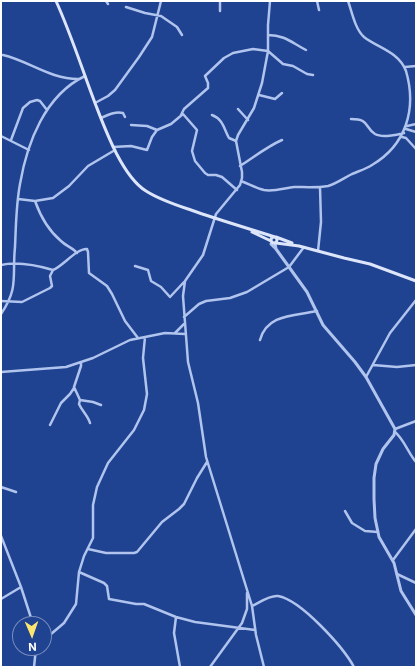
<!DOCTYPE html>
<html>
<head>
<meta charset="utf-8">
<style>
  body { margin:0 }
  #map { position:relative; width:417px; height:668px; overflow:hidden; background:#1f4291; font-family:Inter,sans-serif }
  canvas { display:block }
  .frame { position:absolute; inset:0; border:2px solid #fff; pointer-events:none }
  .north { position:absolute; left:12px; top:616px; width:40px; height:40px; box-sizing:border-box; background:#1f4291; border:1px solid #798ebd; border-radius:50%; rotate:178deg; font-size:11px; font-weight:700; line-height:16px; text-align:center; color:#fff }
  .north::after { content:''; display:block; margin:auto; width:14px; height:18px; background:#fbe570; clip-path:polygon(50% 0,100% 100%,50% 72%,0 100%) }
</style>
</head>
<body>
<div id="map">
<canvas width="417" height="668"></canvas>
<div class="frame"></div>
<div class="north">N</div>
</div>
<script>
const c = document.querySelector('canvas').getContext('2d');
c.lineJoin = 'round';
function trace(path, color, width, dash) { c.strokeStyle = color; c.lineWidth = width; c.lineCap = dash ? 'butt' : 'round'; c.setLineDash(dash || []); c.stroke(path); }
trace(new Path2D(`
  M106 1 108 4
  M220 1V11
  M317 1 319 10
  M126 7 145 13 161 16 177 27 182 35
  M268 35C285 35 292 43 306 50
  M3 55C29 61 50 79 78 79
  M405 67 416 66
  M259 95 275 99 282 93
  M95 103 108 96 115 90 139 57 152 37 161 1
  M238 109 248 120
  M181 115 184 109 208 88V83L205 76 224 58 233 53 253 49 268 51 283 64 293 66 307 74 313 75
  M212 115C223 119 224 129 229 138L236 141
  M101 118C108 115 115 111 123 113L125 117
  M351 119C370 119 364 127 375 134 382 138 397 135 404 133
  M131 125 147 126 157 130
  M407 126 416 124
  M406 129 416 132
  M1 136 29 150
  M402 137 406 138 416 149
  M11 140 23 108 30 102 37 100 40 101 47 110
  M113 147 131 146 147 150 152 137 157 130 171 124 183 114 197 130 192 151 195 161 205 173 208 175H216L222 177 237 190
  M240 166C254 157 268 146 282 140
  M241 181C249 184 256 188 264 190 273 192 285 188 294 187 305 187 317 188 328 186 336 184 344 178 352 174 359 171 366 169 372 165 406 145 417 109 406 71 399 52 378 48 364 37 355 29 352 12 348 1
  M18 199 35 201 53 198 69 186 88 166 115 150
  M35 201C40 215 49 231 61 241 66 246 73 248 77 253
  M318 251 321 222 320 187
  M1 265C18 261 36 265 53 270 63 266 77 248 87 249L88 252 89 273 107 286 112 294 125 321 138 338
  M135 266 148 270 151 281 161 287 170 297 184 282
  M1 301 22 302 50 288 52 286 50 276 53 270
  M1 314C19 288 12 276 15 247 16 226 16 205 20 184 27 143 45 95 85 76
  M184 317 199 304 206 301 230 298 247 292 289 267 304 247
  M175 333 184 324
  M260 340C267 314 294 316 317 311
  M81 363V366L74 387 80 400 79 404C82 411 88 416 90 423
  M373 365 397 367 416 365
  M1 372 66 367 93 358 130 340 165 333 185 334
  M366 377 390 333 416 300
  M80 400 93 402 101 405
  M50 425 61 403 70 394 74 388
  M395 429 416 421
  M395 432C403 438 409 454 416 462
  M1 487 16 492
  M345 511 352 523 365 531 378 532
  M1 536 21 587 33 624
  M88 549 106 553H134L137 552 162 522 179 509 184 504 197 478 207 462
  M393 560 416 529
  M79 572 104 583 107 586 109 599 136 604H144L176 617 195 622 255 630
  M397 574 416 583
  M1 599 21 587
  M252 606C259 603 269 595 278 596 301 600 343 647 354 667
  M176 617 174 633 180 667
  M44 640 64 623 76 604 79 572 84 556 93 538V505L97 487 108 463 134 430 144 410 147 394 143 358 145 337
  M34 667 36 648
  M210 667 242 623 247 609V593
  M264 667 256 635 252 606 206 457 198 403 188 362 183 296 185 281 203 255 216 214 240 185 242 178V172L236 141 238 135 254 108 262 83 268 51V25L270 1`), '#b0c4ed', 2.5);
trace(new Path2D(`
  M272 242 271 244 276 249
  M275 243 276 249 307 292 323 325 355 362 366 377 395 429 394 435 383 449 376 464 374 478V499L375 518 379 537 394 563 401 591 416 615`), '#b0c4ed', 3);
trace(new Path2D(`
  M56 1C71 34 82 69 95 103 105 129 122 176 146 191 160 200 176 205 191 210 219 220 247 228 275 237
  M252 232 271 241
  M271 240a3 3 0 1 1 6 0a3 3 0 1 1-6 0Z
  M276 237 292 243
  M276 243 299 246 344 258 370 264 416 281`), '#dde5fa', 3);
</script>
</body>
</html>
